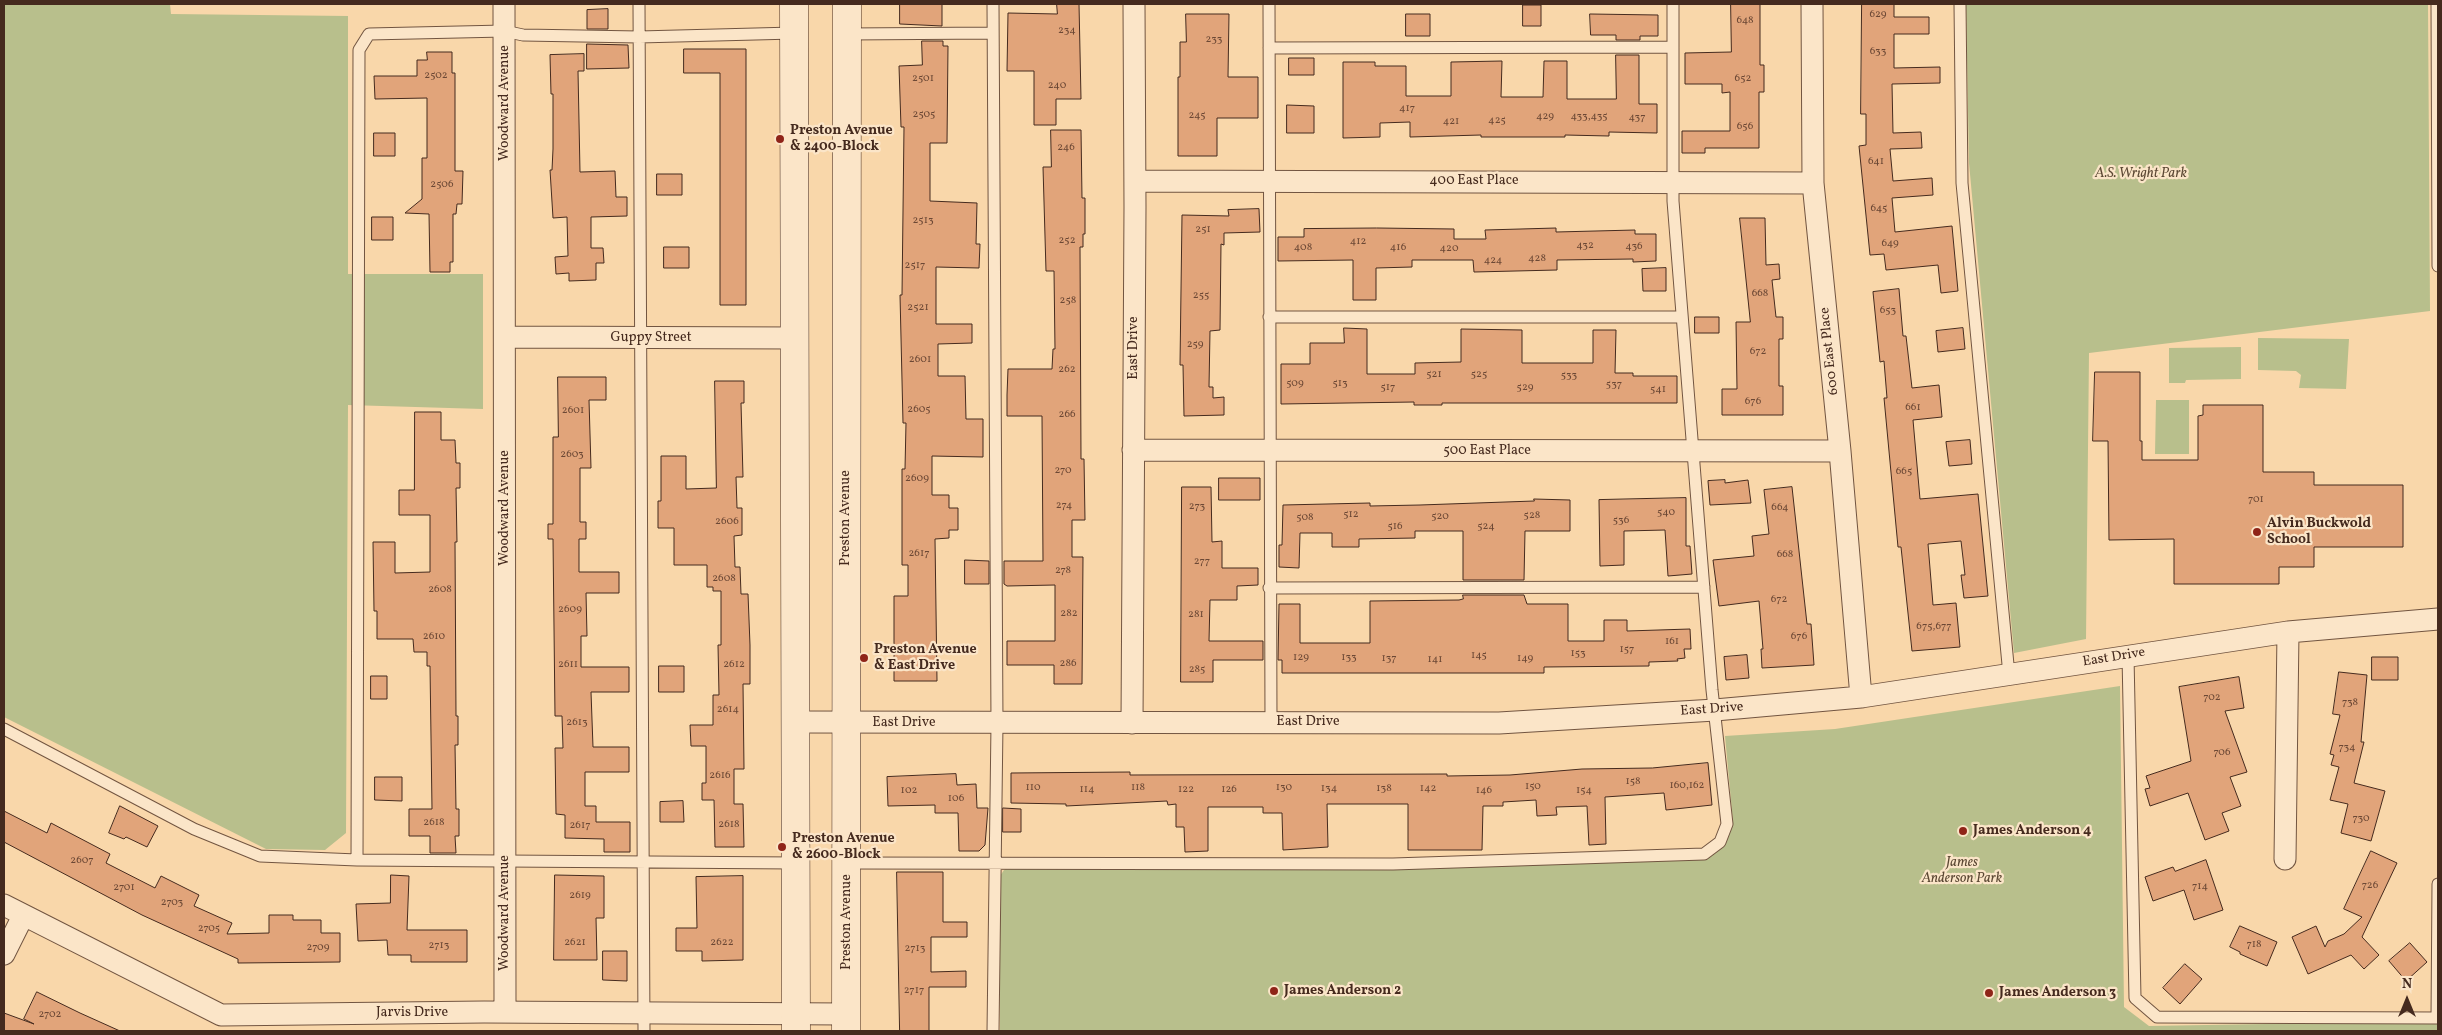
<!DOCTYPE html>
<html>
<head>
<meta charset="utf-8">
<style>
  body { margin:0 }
  #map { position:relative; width:2442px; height:1035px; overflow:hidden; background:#f9d7aa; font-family:Vollkorn,serif }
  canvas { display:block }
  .frame { position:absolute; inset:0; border:5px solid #452a1e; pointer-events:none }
  .north { position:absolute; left:2382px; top:975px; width:50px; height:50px; -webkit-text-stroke:4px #fbe5c8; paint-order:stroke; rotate:0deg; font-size:14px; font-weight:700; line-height:20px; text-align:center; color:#452a1e }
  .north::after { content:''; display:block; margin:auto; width:18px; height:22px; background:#452a1e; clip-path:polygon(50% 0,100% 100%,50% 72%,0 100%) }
</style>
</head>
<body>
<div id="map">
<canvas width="2442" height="1035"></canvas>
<div class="frame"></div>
<div class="north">N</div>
</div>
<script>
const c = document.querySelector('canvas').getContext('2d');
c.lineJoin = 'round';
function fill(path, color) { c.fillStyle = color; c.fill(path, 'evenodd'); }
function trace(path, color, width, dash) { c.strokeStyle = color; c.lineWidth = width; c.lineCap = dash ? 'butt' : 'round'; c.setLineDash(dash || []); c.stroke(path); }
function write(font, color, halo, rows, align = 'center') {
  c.font = font + ' Vollkorn,serif'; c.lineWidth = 4.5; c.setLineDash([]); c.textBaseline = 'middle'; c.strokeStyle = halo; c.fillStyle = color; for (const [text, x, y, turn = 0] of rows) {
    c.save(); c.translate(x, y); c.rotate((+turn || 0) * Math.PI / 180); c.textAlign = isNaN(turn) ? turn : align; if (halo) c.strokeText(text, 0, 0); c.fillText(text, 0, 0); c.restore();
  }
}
fill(new Path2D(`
  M4 4H170L171 14 348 16V274H483V409L348 405 346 833 325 850 266 849 4 717Z
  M1966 4H2428L2430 311 2089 353 2086 639 2014 653 1969 163Z
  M2258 338 2349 339 2346 389 2299 388 2301 375 2296 371 2258 370Z
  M2241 347V379L2186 380 2185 383H2169V348Z
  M2156 400H2189V454H2155Z
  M2120 686 2124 1007 2149 1026 2438 1021V1031H1000V876L1004 870 1011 865 1564 863 1709 858 1727 840 1733 822 1725 736 1835 729Z`), '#b8bf8c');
const building = new Path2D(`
  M900 4H942V26L900 24Z
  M1057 4H1079L1081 99H1056V125H1034V71H1007L1008 13 1057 14Z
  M1731 4H1760V65H1764V92H1759V148H1705V153H1682V131H1730V92L1722 93V84H1685V53L1731 52Z
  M1862 4H1894V17H1929V34H1894V68L1940 67V83L1892 84 1893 133 1921 132 1922 148 1890 149 1893 181 1932 178 1933 195 1892 198 1895 232 1952 226 1958 291 1941 293 1938 265 1886 270 1884 254 1870 255 1859 146 1866 145V114H1861Z
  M1523 5H1541V26H1523Z
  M608 9V29H587V10Z
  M1186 14H1229L1228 77H1258V118H1217V156H1178V77H1180V42H1186Z
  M1406 14H1430V36H1406Z
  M1590 14 1658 15V36H1640V40H1616V35H1591Z
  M922 41H943V46H948L947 143H930V201L977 203 976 244H980L979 268 936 267V324H972V343L938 344V376H965L966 419H983V457L932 456V495H949V508H958V530H949V538L935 539 937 681H894V596H908V565H902V469H905L906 423H903L900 295H902L904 127H901L899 66 922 65Z
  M587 44 628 45 629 68 587 69Z
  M684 49H746V305H720V73H684Z
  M427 52H452V73H455V171H463L462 204H457L456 214H453V262H450V272H430L429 214 405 213 422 199V158H427V98L375 99 374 76H417V60H427Z
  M584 54V71H578L580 172 615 171 616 197H627V216L591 217V248H603L604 263H596V280L569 281V273L556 274 555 257 568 256 567 217 553 218 550 170H552L553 149V94H551L550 55Z
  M1616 55H1639V104H1657V133L1609 132V136L1565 135V137H1481V135L1410 137V122L1380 123V137L1343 138V62H1375V66H1406V96H1451V62L1502 61 1501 97H1543L1544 61H1567V99H1616Z
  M1289 58H1314V75H1289Z
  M1287 105 1314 106V133H1287Z
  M1051 130H1081L1082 198H1085V234H1083V247H1080L1081 459H1084L1085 520H1072V557H1083L1082 684H1054V665H1007V641H1055V585L1007 586 1004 584V561H1043L1042 416H1007V395L1008 369H1052L1053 349H1055L1054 271H1046L1043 167H1051Z
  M374 133H395V156H374Z
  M657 174H682V195H657Z
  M1259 209 1260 232 1224 233V245L1221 244 1220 330 1210 331 1209 387H1213V398L1224 397V415L1184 416 1183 365H1180L1182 215 1229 216 1228 210Z
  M372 217H393V240H372Z
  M1740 218H1765L1766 265 1779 264 1780 279 1772 280 1776 317H1783V339H1779V386H1783V415H1722V389H1737L1736 322H1750Z
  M1377 228 1454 229V239H1486L1485 230 1556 228V232L1635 230V234H1656V261L1633 262V259L1557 260V270L1474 272 1473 260H1412V267L1376 268V300H1353V260L1278 261V237H1304V229Z
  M664 247H689V268H664Z
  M1666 268V291H1643L1642 269Z
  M1899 289 1903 336H1906L1912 388 1939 385 1942 417 1913 420 1920 499 1978 494 1988 596 1964 598 1961 575H1965L1961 541 1928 544 1933 605 1956 603 1960 647 1912 651 1901 547H1898L1884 398H1887L1884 361 1880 362 1873 292Z
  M1695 317H1719V333H1695Z
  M1344 328 1367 329V374H1415V363L1461 362V329L1522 330V363H1593V330H1616L1615 373H1633V376H1677V403H1442V405H1414V402L1281 404V364H1310V343H1344Z
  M1963 328 1965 349 1938 352 1936 331Z
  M2095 372H2140V441H2142V460H2198V416L2203 415V405H2263V472H2314V485H2403V547H2314V567H2279V584H2174V539L2109 540 2108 441H2093Z
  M558 377H606V400H589L591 468H580V522H586V539H579V572H619V593H586L587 636H581V667H629V692H591L593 747H629V772H585V806H596V822H630V852H604V839L565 838V815L556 814 555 748H563L562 716H555L553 539H548V524H553V437H558Z
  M715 381H744V403H741L743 477H736L737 508H742V535L734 536 735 567H740L741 594H748L750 645V684H743L744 769H734V804H743L744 847H715L714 800H702V783H706V746H691L690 725H713V695H719L718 645H721V591H713V587H707V565H674V528H658V501H661V456H686V489L716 488Z
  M415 412H441V440H455L456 463H460V488H456L457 542H455L456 716H458V745H455L456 809H459V836H455L456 853H430V836H409V809H432L430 666H427V652H414L413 639H377V611H374L373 542H395V573L430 572V515H399V490H414Z
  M1970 440 1972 464 1949 466 1946 442Z
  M1219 478H1260V500H1219Z
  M1725 480V483L1748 480 1751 503 1710 505 1708 481Z
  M1182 487H1211L1212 542 1222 541V568H1258V585L1237 586V600H1210L1209 641H1263V660H1213V682H1181Z
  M1792 487 1807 624H1811L1814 665 1762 668 1761 649H1763L1759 601 1719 606 1713 560 1754 556 1752 536 1769 534 1764 490Z
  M1686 498V546H1690L1692 574 1668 576 1665 530 1624 531V565L1600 566 1599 500Z
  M1534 499 1570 500V531H1525L1524 580H1463V531H1415V538L1359 539V547H1332V533H1300L1299 568 1279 567V545H1282L1283 505 1370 503V506L1420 505 1534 501Z
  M965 560 989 561V584H965Z
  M1463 595H1524L1527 604H1568V641H1604V620H1627V631L1690 629 1691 649H1684L1685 658 1677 659 1678 661 1649 662V666L1544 667V673H1282V660H1278L1279 604H1300V643H1370V601L1459 600 1463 599Z
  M1747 655 1749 678 1726 680 1724 657Z
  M2372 657H2398V680H2372Z
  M659 666H684V692H659Z
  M2339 672 2367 675 2361 742H2364L2354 783 2385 791 2371 841 2341 833 2348 804 2330 800 2339 767 2331 765 2334 755 2330 754 2340 715 2333 714Z
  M371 676H387V699H371Z
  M2239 677 2244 708 2225 711 2247 772 2230 777 2241 806 2222 813 2229 831 2205 840 2188 793 2150 806 2145 789 2150 788 2146 776 2191 761 2179 687Z
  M1708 763 1712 805 1666 810 1664 793 1605 797 1606 844 1589 845 1587 806 1556 807 1557 815 1537 816 1536 800 1503 802V806H1483L1482 850H1408V804H1327L1328 847 1283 850 1282 813H1263V807H1208V851L1185 852 1184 827H1176V804L1168 805 1167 801 1066 806V804L1011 803V773L1130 772V775L1447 774V776L1510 775 1582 769 1652 768Z
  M956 774 957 785 976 784 977 808H988L985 845 979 851H959L958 813H935V805L888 806 887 777Z
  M375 777H402V801L375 800Z
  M683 801 684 822H660V802Z
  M120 806 158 826 147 847 126 837 124 839 109 833Z
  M1003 808 1021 809V832H1003Z
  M4 811 47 833 51 823 68 832 110 854 106 863 155 888 161 876 199 895 194 906 232 923 227 934 269 933V915H293V920H321V933H340V962L238 963V959L142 915 4 842Z
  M2371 851 2397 863 2362 937 2379 955 2364 969 2351 955 2308 974 2292 937 2316 926 2325 947 2328 941 2344 934 2362 917 2344 909Z
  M2206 860 2223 910 2194 920 2184 890 2153 901 2145 877 2173 867 2175 871Z
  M897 872H943V922H967V937H931V972L966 971V987H929V1031H900Z
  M391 875 409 876 407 930H467V962H411V955H388L387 940 358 941 356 904 390 903Z
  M555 875 604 876V918H596L597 960H554Z
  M743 876V960L702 961V951H676V928H697L696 877Z
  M2240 926 2277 942 2267 966 2240 954V952L2230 947Z
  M2410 943 2427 962 2406 981 2389 961Z
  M603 951H627V981L603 980Z
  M2185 964 2202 979 2180 1004 2163 988Z
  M37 992 80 1013 120 1031H4V1013L34 1024 24 1019Z`);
fill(building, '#e1a47a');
trace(building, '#452a1e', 1);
const service = new Path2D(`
  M639 4 644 1031
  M1269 4 1271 722
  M1960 4 1962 183 2009 675
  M2437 4 2438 266
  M847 34 993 33
  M1269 48 1673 47
  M1269 317H1681
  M1269 588 1704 587
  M2128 656 2135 998 2157 1017 2438 1018
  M4 729 194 829 260 856 357 860 796 863
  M357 860 359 50 369 34 504 31 523 35 639 37 794 33
  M847 863 1393 864 1704 854 1720 842 1727 824 1712 690 1673 201V4
  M2437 1018 2438 884
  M993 1031 997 724 993 4`);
const minor = new Path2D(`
  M504 4 505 1012
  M1812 4 1813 183 1840 451 1861 697
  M1135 181 1813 183
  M506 337 796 338
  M1133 450 1840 451
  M796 722 1499 723 1715 710 1861 697 2288 632 2438 619
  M1132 723 1135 207 1134 4
  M2285 859 2288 632
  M4 905 221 1015 484 1012 846 1014
  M4 954 23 916`);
const secondary = new Path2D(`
  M794 4 796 1031
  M846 1031 847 4`);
trace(service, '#725541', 13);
trace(minor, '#725541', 23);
trace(secondary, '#452a1e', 29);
trace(service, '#fbe5c8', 11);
trace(minor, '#fbe5c8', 21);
trace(secondary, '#fbe5c8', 28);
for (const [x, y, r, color] of [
  [780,139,5,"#8f2418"],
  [2257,532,5,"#8f2418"],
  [864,658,5,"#8f2418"],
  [1963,831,5,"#8f2418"],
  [782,847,5,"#8f2418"],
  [1274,991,5,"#8f2418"],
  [1989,993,5,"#8f2418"]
]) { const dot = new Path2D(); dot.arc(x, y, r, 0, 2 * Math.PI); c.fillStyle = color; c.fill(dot); trace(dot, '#fbe5c8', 2); }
write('11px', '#6c4835', null, [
  ["629",1878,15],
  ["648",1745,21],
  ["234",1067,31],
  ["233",1214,40],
  ["633",1878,52],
  ["2502",436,76],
  ["2501",923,79],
  ["652",1743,79],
  ["240",1057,86],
  ["417",1407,109],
  ["2505",924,115],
  ["245",1197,116],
  ["429",1545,117],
  ["433,435",1589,117],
  ["437",1637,118],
  ["425",1497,121],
  ["421",1451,122],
  ["656",1745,127],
  ["246",1066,148],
  ["641",1876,162],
  ["2506",442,185],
  ["645",1879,209],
  ["2513",923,221],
  ["251",1203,230],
  ["252",1067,241],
  ["412",1358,242],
  ["649",1890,244],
  ["432",1585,246],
  ["436",1634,247],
  ["408",1303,248],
  ["416",1398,248],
  ["420",1449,249],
  ["428",1537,259],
  ["424",1493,261],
  ["2517",915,266],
  ["668",1760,294],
  ["255",1201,296],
  ["258",1068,301],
  ["2521",918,308],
  ["653",1888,311],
  ["259",1195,345],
  ["672",1758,352],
  ["2601",920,360],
  ["262",1067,370],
  ["521",1434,375],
  ["525",1479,375],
  ["533",1569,376],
  ["509",1295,384],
  ["513",1340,384],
  ["537",1614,385],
  ["517",1388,388],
  ["529",1525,388],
  ["541",1658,390],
  ["676",1753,402],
  ["661",1913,408],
  ["2605",919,410],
  ["2601",573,411],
  ["266",1067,415],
  ["2603",572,455],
  ["270",1063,471],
  ["665",1904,472],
  ["2609",917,479],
  ["701",2256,500],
  ["274",1064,506],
  ["273",1197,507],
  ["664",1780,508],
  ["540",1666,513],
  ["512",1351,515],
  ["528",1532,516],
  ["520",1440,517],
  ["508",1305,518],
  ["536",1621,521],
  ["2606",727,522],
  ["516",1395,527],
  ["524",1486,527],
  ["2617",919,554],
  ["668",1785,555],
  ["277",1202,562],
  ["278",1063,571],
  ["2608",724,579],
  ["2608",440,590],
  ["672",1779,600],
  ["2609",570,610],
  ["282",1069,614],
  ["281",1196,615],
  ["675,677",1934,627],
  ["2610",434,637],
  ["676",1799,637],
  ["161",1672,642],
  ["157",1627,650],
  ["153",1578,654],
  ["145",1479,656],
  ["129",1301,658],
  ["133",1349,658],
  ["137",1389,659],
  ["149",1525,659],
  ["141",1435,660],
  ["286",1068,664],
  ["2611",568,665],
  ["2612",734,665],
  ["285",1197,670],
  ["702",2212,698],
  ["738",2350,703],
  ["2614",728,710],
  ["2613",577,723],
  ["734",2347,748],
  ["706",2222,753],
  ["2616",720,776],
  ["158",1633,782],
  ["160,162",1687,786],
  ["150",1533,787],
  ["110",1033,788],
  ["118",1138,788],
  ["130",1284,788],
  ["134",1329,789],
  ["138",1384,789],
  ["142",1428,789],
  ["114",1087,790],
  ["122",1186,790],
  ["126",1229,790],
  ["102",909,791],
  ["146",1484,791],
  ["154",1584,791],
  ["106",956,799],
  ["730",2361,819],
  ["2618",434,823],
  ["2618",729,825],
  ["2617",580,826],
  ["2607",82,861],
  ["726",2370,886],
  ["714",2200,887],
  ["2701",124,888],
  ["2619",580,896],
  ["2703",172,903],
  ["2705",209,929],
  ["2621",575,943],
  ["2622",722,943],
  ["718",2254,945],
  ["2713",439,946],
  ["2709",318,948],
  ["2713",915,949],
  ["2717",914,991],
  ["2702",50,1015]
]);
write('14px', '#452a1e', '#fbe5c8', [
  ["Woodward Avenue",505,103,-90],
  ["400 East Place",1474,181],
  ["Guppy Street",651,338],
  ["East Drive",1134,348,-90],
  ["600 East Place",1830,351,-96],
  ["500 East Place",1487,451],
  ["Woodward Avenue",505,508,-90],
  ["Preston Avenue",846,518,-90],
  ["East Drive",2114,658,-9],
  ["East Drive",1712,710,-4],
  ["East Drive",1308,722],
  ["East Drive",904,723],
  ["Woodward Avenue",505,913,-90],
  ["Preston Avenue",847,922,-90],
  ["Jarvis Drive",412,1013]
]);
write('bold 14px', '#452a1e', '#fbe5c8', [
  ["Preston Avenue",790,131],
  ["& 2400-Block",790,147],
  ["Alvin Buckwold",2267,524],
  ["School",2267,540],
  ["Preston Avenue",874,650],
  ["& East Drive",874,666],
  ["James Anderson 4",1973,831],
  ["Preston Avenue",792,839],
  ["& 2600-Block",792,855],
  ["James Anderson 2",1284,991],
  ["James Anderson 3",1999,993]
], 'left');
write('italic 14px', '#5c4834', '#fbe5c8', [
  ["A.S. Wright Park",2141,174],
  ["James",1962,863],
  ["Anderson Park",1962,879]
]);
</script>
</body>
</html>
